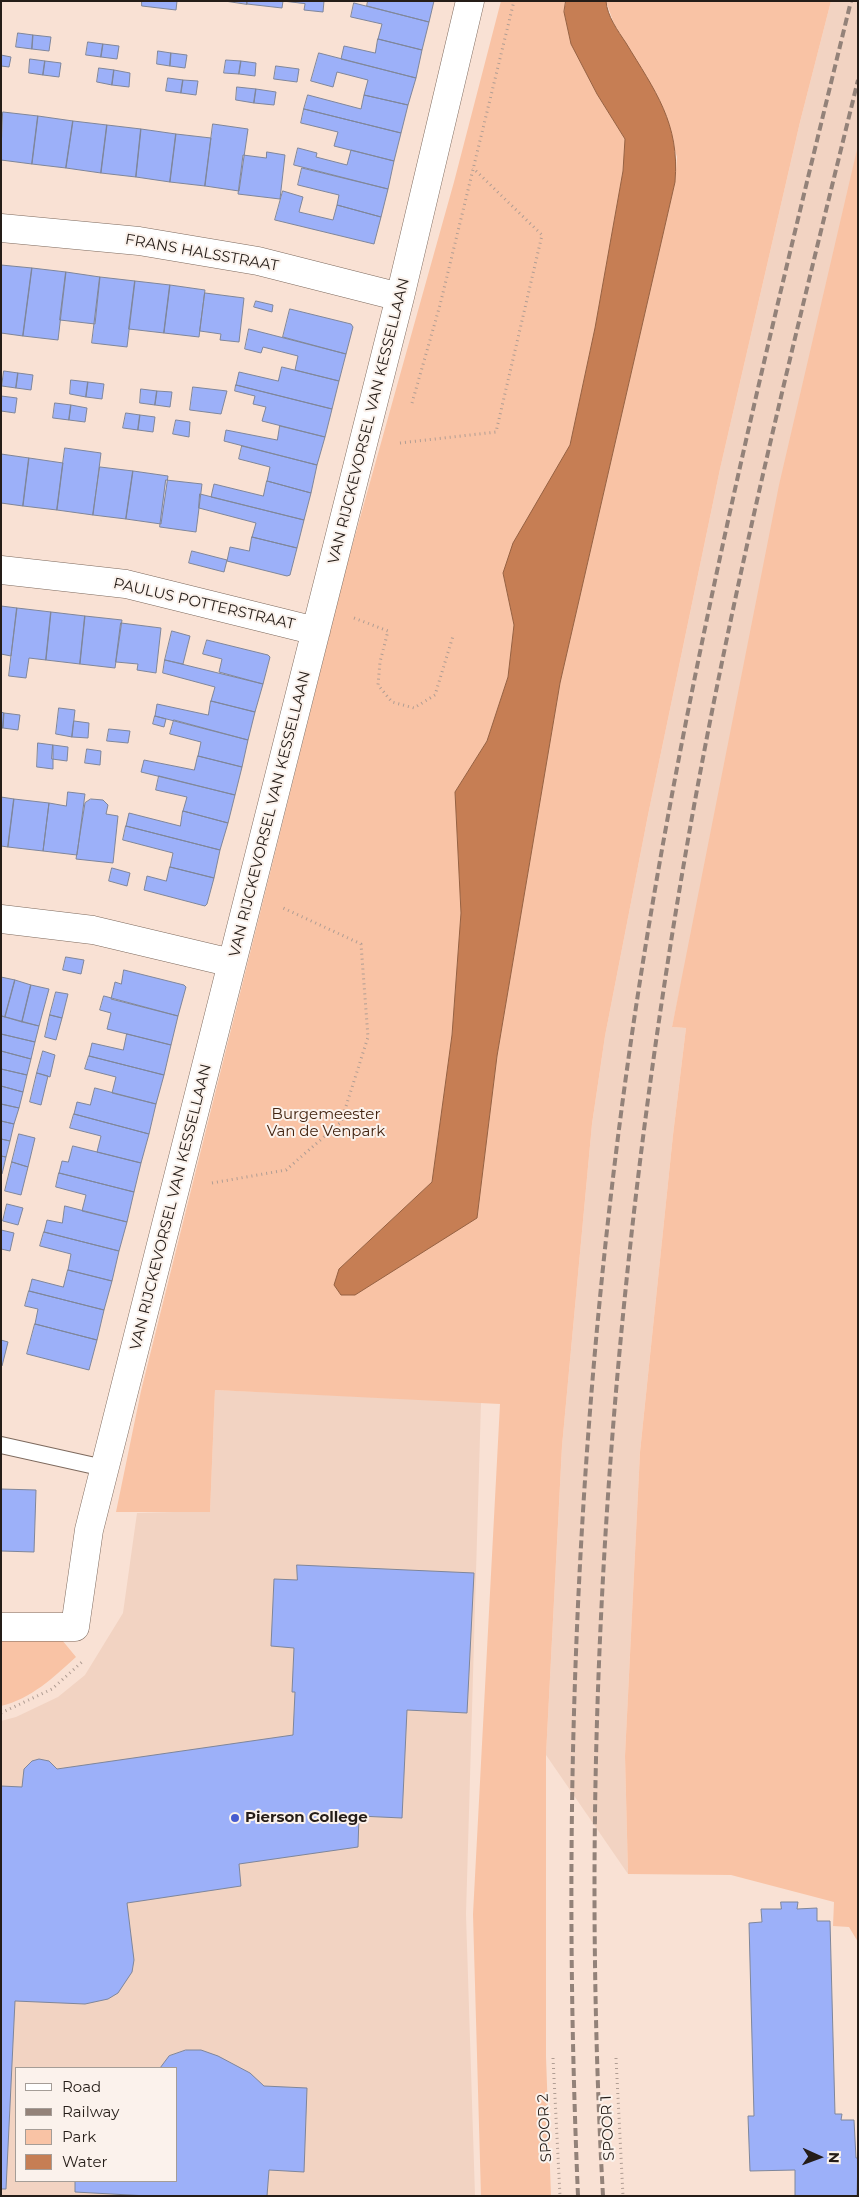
<!DOCTYPE html>
<html>
<head>
<meta charset="utf-8">
<style>
  body { margin:0 }
  #map { position:relative; width:859px; height:2197px; overflow:hidden; background:#f9e1d4; font-family:Montserrat,sans-serif }
  canvas { display:block }
  .frame { position:absolute; inset:0; border:2px solid #251d18; pointer-events:none }
  .legend { position:absolute; left:15px; top:2067px; width:162px; height:115px; box-sizing:border-box; background:#fbf2ec; border:1px solid #a59d97; margin:0; padding:6px 9px; list-style:none; font-size:15px; color:#251d18 }
  .legend li { display:flex; align-items:center; gap:10px; height:25px }
  .legend b { width:25px; border:1px solid #a59d97 }
  .north { position:absolute; left:794px; top:2132px; width:50px; height:50px; -webkit-text-stroke:4px #fbf2ec; paint-order:stroke; rotate:92deg; font-size:14px; font-weight:700; line-height:20px; text-align:center; color:#251d18 }
  .north::after { content:''; display:block; margin:auto; width:18px; height:22px; background:#251d18; clip-path:polygon(50% 0,100% 100%,50% 72%,0 100%) }
</style>
</head>
<body>
<div id="map">
<canvas width="859" height="2197"></canvas>
<div class="frame"></div>
<ul class="legend">
<li><b style="height:6px;background:#fff"></b>Road</li>
<li><b style="height:6px;background:#938279"></b>Railway</li>
<li><b style="height:14px;background:#f9c3a5"></b>Park</li>
<li><b style="height:14px;background:#c67e54"></b>Water</li>
</ul>
<div class="north">N</div>
</div>
<script>
const c = document.querySelector('canvas').getContext('2d');
c.lineJoin = 'round';
function fill(path, color) { c.fillStyle = color; c.fill(path, 'evenodd'); }
function trace(path, color, width, dash) { c.strokeStyle = color; c.lineWidth = width; c.lineCap = dash ? 'butt' : 'round'; c.setLineDash(dash || []); c.stroke(path); }
function write(font, color, halo, rows, align = 'center') {
  c.font = font + ' Montserrat,sans-serif'; c.lineWidth = 4; c.setLineDash([]); c.textBaseline = 'middle'; c.strokeStyle = halo; c.fillStyle = color; for (const [text, x, y, turn = 0] of rows) {
    c.save(); c.translate(x, y); c.rotate((+turn || 0) * Math.PI / 180); c.textAlign = isNaN(turn) ? turn : align; if (halo) c.strokeText(text, 0, 0); c.fillText(text, 0, 0); c.restore();
  }
}
fill(new Path2D(`
  M831 1H858V145L672 1027 686 1028 673 1135 640 1452 625 1756 628 1874 546 1755 562 1446 592 1124 605 1036 648 815 720 469 800 122Z
  M215 1390 481 1402 466 1914 475 2196H1V1721L16 1717 58 1697 85 1675 123 1613 137 1513 210 1511ZM16 2068H176V2181H16Z`), '#f2d3c2');
fill(new Path2D(`
  M501 1H566L564 12 571 44 597 94 625 139 623 171 595 328 570 445 503 573 514 625 508 677 487 741 455 792 461 913 452 1035 432 1182 339 1269 477 1218 497 1056 560 683 675 182 677 157 657 95 614 24 606 1H831L800 122 720 469 648 815 605 1036 592 1124 562 1446 546 1755V2057L551 2196H481L473 1914 500 1404 215 1390 210 1512H116L141 1391 346 568 454 182Z
  M858 145V1942L849 1927 833 1926 834 1902 731 1875 628 1874 625 1756 640 1452 673 1135 686 1028 672 1027 779 485Z
  M1 1637 62 1640 76 1657C54 1677 31 1699 1 1706Z`), '#f9c3a5');
const water = new Path2D(`
  M566 1H606C607 16 618 31 626 43 655 91 680 123 675 182L560 683 497 1056 477 1218 355 1295H341L334 1285 339 1269 432 1182 452 1035 461 913 455 792 487 741 508 677 514 625 503 573 513 543 570 445 595 328 623 171 625 139 597 94 571 44 564 12Z`);
fill(water, '#c67e54');
trace(water, '#966142', 1);
const building = new Path2D(`
  M142 1H177L176 10 142 6Z
  M225 1H247V4Z
  M247 1H283L282 8 247 4Z
  M283 1H324L323 12 304 10 305 4Z
  M368 1H434L429 22 367 6Z
  M354 3 429 22 422 50 378 39 382 24 351 17Z
  M18 33 33 35 32 49 16 47Z
  M33 35 51 37 49 51 32 49Z
  M378 39 422 50 416 78 341 59 344 46 375 53Z
  M88 42 103 44 101 57 86 55Z
  M103 44 119 46 117 59 101 57Z
  M158 51 171 53 170 66 157 64Z
  M171 53 187 55 185 68 170 66Z
  M319 53 416 78 408 105 364 95 368 80 337 72 333 87 311 81Z
  M1 55 11 57 9 67 1 66Z
  M30 59 45 61 43 75 29 73Z
  M226 60 241 61 239 74 224 73Z
  M45 61 61 63 59 77 43 75Z
  M241 61 256 63 255 76 239 74Z
  M276 66 299 69 297 82 274 79Z
  M99 68 114 70 112 85 97 82Z
  M114 70 130 73 129 87 112 85Z
  M168 78 183 80 181 93 166 91Z
  M183 80 198 81 196 95 181 93Z
  M237 87 256 89 254 103 236 100Z
  M256 89 276 92 274 105 254 103Z
  M308 95 361 109 364 95 408 105 401 133 304 109Z
  M304 109 401 133 394 161 334 146 338 132 301 123Z
  M3 112 38 116 32 164 1 160Z
  M38 116 73 121 66 168 32 164Z
  M73 121 107 125 101 173 66 168Z
  M213 124 248 129 239 191 205 186Z
  M107 125 141 129 136 177 101 173Z
  M141 129 176 134 170 182 136 177Z
  M176 134 211 138 205 186 170 182Z
  M298 148 317 153 316 157 347 165 351 150 394 161 388 189 294 165Z
  M267 152 285 155 280 199 238 194 243 155 266 158Z
  M302 168 388 189 381 217 337 205 339 195 298 185Z
  M283 191 303 197 299 212 333 220 337 205 381 217 374 244 275 220Z
  M1 265 32 268 23 336 1 333Z
  M32 268 66 272 58 340 23 336Z
  M66 272 100 277 95 324 60 320Z
  M100 277 135 281 127 347 92 343Z
  M135 281 170 285 164 333 129 329Z
  M170 285 205 290 199 337 164 333Z
  M205 293 244 298 239 342 220 340 221 334 200 331Z
  M256 301 273 305 272 312 254 307Z
  M290 309 351 324 353 327 346 354 283 337Z
  M249 329 346 354 339 381 295 370 298 356 263 347 261 353 245 349Z
  M282 367 339 381 332 409 236 385 239 372 278 381Z
  M4 371 18 373 16 388 2 386Z
  M18 373 33 375 31 390 16 388Z
  M71 380 88 382 86 397 70 394Z
  M88 382 104 384 102 399 86 397Z
  M236 385 332 409 325 437 262 421 266 407 253 404 255 396 235 391Z
  M193 387 227 391 221 414 190 410Z
  M141 389 157 391 155 405 140 403Z
  M157 391 172 392 170 407 155 405Z
  M1 396 17 398 15 413 1 411Z
  M55 403 71 405 69 420 53 418Z
  M71 405 87 408 85 422 69 420Z
  M126 413 140 415 138 430 123 428Z
  M140 415 155 417 153 432 138 430Z
  M176 420 190 422 189 437 173 434Z
  M280 426 325 437 317 465 224 441 226 430 277 440Z
  M242 446 317 465 311 493 267 481 270 467 239 459Z
  M65 448 101 453 93 515 57 510Z
  M1 454 29 458 23 506 1 503Z
  M29 458 63 463 57 510 23 506Z
  M100 467 133 471 126 519 93 515Z
  M133 471 168 476 161 524 126 519Z
  M166 480 202 484 196 532 160 527Z
  M267 481 311 493 304 520 211 497 214 484 263 496Z
  M200 494 304 520 297 548 252 537 256 523 199 508Z
  M252 537 297 548 290 575 287 576 227 561 230 547 249 551Z
  M192 551 227 560 224 572 189 563Z
  M1 606 17 608 11 656 1 654Z
  M17 608 51 612 46 660 29 658 26 678 9 676Z
  M51 612 85 616 80 664 46 660Z
  M85 616 122 620 115 668 80 664Z
  M121 623 161 628 156 673 137 670 138 664 116 662Z
  M172 631 190 636 183 664 165 660Z
  M207 640 268 655 270 657 263 684 219 672 222 659 203 654Z
  M165 660 263 684 255 712 211 701 215 687 163 673Z
  M211 701 255 712 248 740 155 716 157 704 208 715Z
  M59 708 75 710 72 737 56 734Z
  M1 712 4 713 3 728H1Z
  M4 713 20 715 18 730 3 728Z
  M155 716 166 719 164 727 153 724Z
  M174 720 248 740 242 767 198 756 201 742 170 734Z
  M74 721 89 723 88 738 72 737Z
  M109 729 130 731 128 743 107 741Z
  M38 743 53 745V769L37 767Z
  M53 745 68 747 67 761 52 759Z
  M87 749 101 751 100 765 85 763Z
  M198 756 242 767 235 795 141 772 144 760 194 770Z
  M159 776 235 795 228 823 183 811 187 797 156 790Z
  M68 792 85 794 77 855 43 851 49 803 66 806Z
  M1 797 14 799 8 847 1 846Z
  M14 799 49 803 43 851 8 847Z
  M91 799 103 800 108 805 106 814 118 816 113 863 76 859 85 803Z
  M183 811 228 823 220 850 126 826 129 813 180 826Z
  M126 826 220 850 214 878 170 867 173 853 123 840Z
  M170 867 214 878 207 904 205 906 144 890 147 876 166 881Z
  M112 868 130 873 127 886 109 881Z
  M66 957 84 960 81 974 63 970Z
  M124 970 184 985 186 987 178 1016 111 999 115 982 121 984Z
  M1 977 15 980 5 1017 1 1016Z
  M15 980 31 985 22 1022 5 1017Z
  M31 985 49 989 39 1026 22 1022Z
  M56 992 68 994 62 1018 50 1015Z
  M104 996 178 1016 171 1045 107 1029 111 1013 100 1010Z
  M50 1015 62 1018 56 1040 45 1037Z
  M2 1016 39 1026 35 1042 1 1034Z
  M1 1034 35 1042 31 1059 1 1051Z
  M127 1034 171 1045 164 1075 89 1056 92 1043 123 1050Z
  M1 1051 31 1059 27 1075 1 1069Z
  M43 1051 55 1055 50 1077 37 1073Z
  M89 1056 164 1075 156 1104 112 1093 116 1077 85 1069Z
  M1 1069 27 1075 23 1092 1 1086Z
  M37 1073 48 1076 41 1105 30 1102Z
  M1 1086 23 1092 19 1108 1 1104Z
  M95 1088 156 1104 149 1134 74 1114 77 1102 90 1105Z
  M1 1104 19 1108 14 1124 1 1121Z
  M74 1114 149 1134 141 1163 97 1152 101 1136 70 1128Z
  M1 1121 14 1124 10 1141 1 1139Z
  M19 1134 35 1138 28 1167 12 1162Z
  M1 1139 10 1141 6 1157 1 1156Z
  M73 1146 141 1163 134 1192 59 1173 62 1161 68 1162Z
  M1 1156 6 1157 2 1174H1Z
  M12 1162 28 1167 21 1195 5 1191Z
  M59 1173 134 1192 127 1222 82 1211 86 1195 56 1187Z
  M7 1204 23 1208 18 1225 3 1221Z
  M65 1206 127 1222 119 1251 44 1232 47 1220 62 1223Z
  M1 1230 14 1233 10 1251 1 1249Z
  M44 1232 119 1251 112 1281 68 1270 71 1254 40 1246Z
  M68 1270 112 1281 104 1310 29 1291 32 1279 63 1287Z
  M29 1291 104 1310 97 1340 35 1324 38 1309 25 1306Z
  M35 1324 97 1340 89 1370 27 1354Z
  M1 1340 8 1342 2 1366H1Z
  M1 1489 36 1490 34 1552 1 1551Z
  M297 1565 474 1573 467 1713 407 1710 402 1818 359 1816 358 1847 239 1864 241 1886 127 1903 134 1960 132 1972 118 1993 108 1999 85 2004 15 2001 6 2189H1V1786L22 1787 24 1769 32 1761 39 1759 49 1761 57 1769 293 1735 295 1692H292L294 1648 271 1646 274 1579 297 1580Z
  M781 1902H798L797 1909 817 1908V1921H830L835 2114H842L841 2120H854L856 2158H858L857 2196H795V2170L750 2171 748 2116H754L749 1923 762 1922 761 1909H781Z
  M186 2050H201L218 2056 250 2073 264 2086 307 2088 304 2172 269 2170 267 2196H148L75 2192V2181H176V2068H160L169 2056Z`);
fill(building, '#9cb0f9');
trace(building, '#7f869a', 1);
const lane = new Path2D(`
  M1 1445 104 1468`);
const street = new Path2D(`
  M1 228 139 241 258 261 400 297
  M1 570 126 584 316 631
  M1 919 93 930 232 963
  M1 1627H75L89 1530 400 297 470 1`);
trace(lane, '#7d695d', 18);
trace(street, '#7d695d', 29);
trace(new Path2D(`
  M412 403 440 305 514 1
  M400 443 496 432 542 235 473 168
  M354 618 388 631 380 662 378 685 392 702 414 708 435 695 453 636
  M212 1183 286 1170 341 1122 368 1037 361 944 281 907
  M1 1713 52 1689 82 1662
  M553 2058 560 2196
  M616 2058 623 2196`), '#b09d93', 3, [1, 4]);
trace(lane, '#fff', 16);
trace(street, '#fff', 28);
trace(new Path2D(`
  M578 2196C561 1804 576 1416 633 1027 684 681 768 341 851 1
  M603 2196C578 1748 609 1299 685 857 730 595 795 337 858 80`), '#938279', 4, [8, 4]);
for (const [x, y, r, color] of [
  [235,1818,5,"#475bcf"]
]) { const dot = new Path2D(); dot.arc(x, y, r, 0, 2 * Math.PI); c.fillStyle = color; c.fill(dot); trace(dot, '#fbf2ec', 2); }
write('15px', '#251d18', '#fbf2ec', [
  ["FRANS HALSSTRAAT",202,253,10],
  ["VAN RIJCKEVORSEL VAN KESSELLAAN",369,421,-76],
  ["PAULUS POTTERSTRAAT",204,604,13],
  ["VAN RIJCKEVORSEL VAN KESSELLAAN",270,814,-76],
  ["VAN RIJCKEVORSEL VAN KESSELLAAN",171,1207,-76],
  ["SPOOR 2",545,2128,-93],
  ["SPOOR 1",608,2128,-93]
]);
write('15px', '#412310', '#fbf2ec', [
  ["Burgemeester",326,1115],
  ["Van de Venpark",326,1132]
]);
write('bold 15px', '#251d18', '#fbf2ec', [
  ["Pierson College",245,1818]
], 'left');
</script>
</body>
</html>
